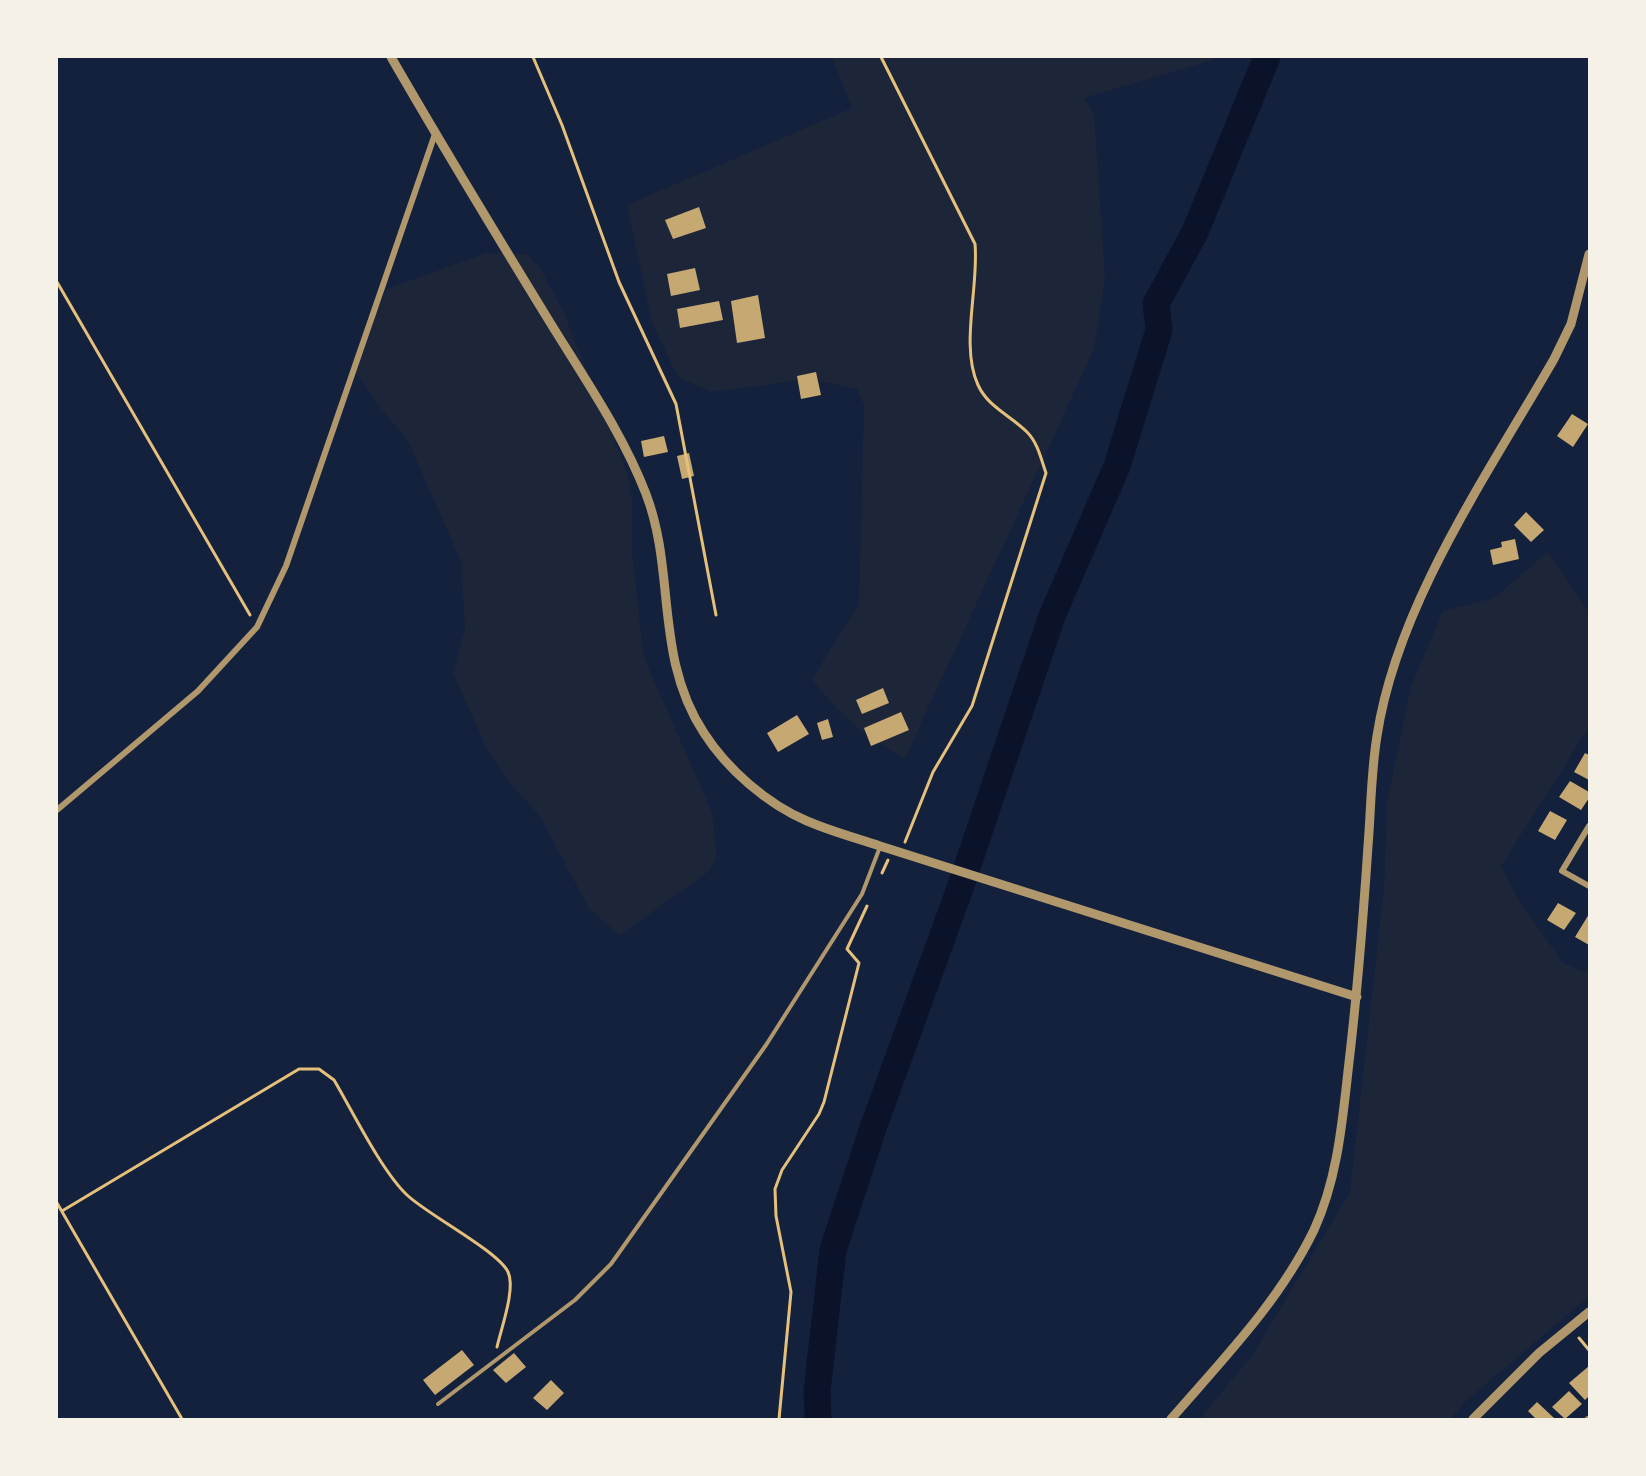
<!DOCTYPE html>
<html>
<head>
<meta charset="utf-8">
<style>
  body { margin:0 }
  #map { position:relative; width:1646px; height:1476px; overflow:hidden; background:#14213d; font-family:Jost,sans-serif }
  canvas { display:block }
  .frame { position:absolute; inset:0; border:58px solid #f6f1e7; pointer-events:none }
</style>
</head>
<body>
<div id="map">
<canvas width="1646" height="1476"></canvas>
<div class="frame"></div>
</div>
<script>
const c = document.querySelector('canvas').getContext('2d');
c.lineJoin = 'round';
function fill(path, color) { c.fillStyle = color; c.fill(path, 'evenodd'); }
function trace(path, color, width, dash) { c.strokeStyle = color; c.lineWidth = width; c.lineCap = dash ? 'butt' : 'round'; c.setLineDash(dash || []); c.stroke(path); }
fill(new Path2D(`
  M832 57H1215L1213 60 1084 98 1094 114 1105 278 1094 349 905 758C868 740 837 712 812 679L859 604 864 405 857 389 810 379 711 392 677 376 652 322 627 205 852 108Z
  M486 253 526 254 540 268 563 311 627 472 632 501V554L644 658 712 812 717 857 708 872 620 935 589 909 540 816 510 783 486 747 453 673 465 629 461 561 407 439 375 402 350 363 387 289Z
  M1548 552 1589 613V727L1501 866 1518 899 1563 963 1589 974V1296L1465 1402 1450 1419H1200L1253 1354 1350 1192 1384 888 1387 803 1411 686 1443 611 1494 598Z`), '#1d2539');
trace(new Path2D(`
  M818 1419 817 1391 833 1250 873 1128 959 891 1052 616 1117 466 1159 330 1156 304 1195 232 1267 57`), '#0b132b', 27);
fill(new Path2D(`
  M699 207 706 228 673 239 665 220Z
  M695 268 700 290 671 296 667 274Z
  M758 295 765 338 737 343 731 301Z
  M719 301 723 320 680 328 677 309Z
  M816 372 821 395 801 399 797 376Z
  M1572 414 1588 424 1573 447 1557 436Z
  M664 436 668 452 644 457 641 441Z
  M689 453 694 476 682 479 677 456Z
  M1526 512 1544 530 1531 542 1514 525Z
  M1515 539 1519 559 1493 565 1490 550 1502 547 1501 542Z
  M883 688 889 703 862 714 856 700Z
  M901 712 909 730 871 746 864 728Z
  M797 715 809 734 778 752 767 733Z
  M828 719 833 737 822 740 817 723Z
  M1585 753 1589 755V780L1574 772Z
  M1570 781 1589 792V798L1581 810 1559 797Z
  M1550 811 1567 820 1555 840 1538 831Z
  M1558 903 1576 913 1564 930 1547 920Z
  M1589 914V945L1575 937Z
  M462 1350 474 1365 435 1395 423 1380Z
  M514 1353 526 1367 506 1383 493 1370Z
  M1589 1366V1396L1585 1400 1569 1383Z
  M551 1380 564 1393 547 1410 533 1398Z
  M1569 1391 1582 1404 1565 1419 1552 1407Z
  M1537 1402 1554 1418 1553 1419H1536L1528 1411Z`), '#c6a872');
trace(new Path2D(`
  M533 57 562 125 619 282 676 404 716 615
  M881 57 975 244C979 287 960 346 978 385 988 407 1010 415 1027 432 1038 443 1041 459 1046 473L972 706 933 772 905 842
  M57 282 250 615
  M882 873 888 860
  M57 1203 182 1419
  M62 1211 299 1069H319L334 1080C353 1112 381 1170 407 1195 428 1215 498 1251 508 1272 516 1288 501 1329 497 1347
  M1579 1338 1589 1350
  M779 1419 791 1292 776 1216 775 1189 782 1170 819 1114 824 1102 859 963 847 949 867 906`), '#e5c07b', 3);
trace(new Path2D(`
  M438 1404 575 1300 611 1264 766 1045 862 894 880 847`), '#b1986c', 4);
trace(new Path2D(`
  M57 810 198 691 257 627 286 566 435 134
  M1589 826 1562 871 1589 886
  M1588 1419H1589`), '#b1986c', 6);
trace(new Path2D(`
  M391 57C443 147 497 236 551 324 585 379 623 434 646 494 676 572 654 657 704 733 727 769 767 804 807 821 830 831 856 838 880 846L1357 997
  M1171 1419C1223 1359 1279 1302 1314 1230 1337 1180 1342 1125 1348 1071 1357 996 1363 921 1368 846 1371 809 1371 772 1377 736 1397 604 1488 474 1554 359L1571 324 1589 254
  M1473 1419 1539 1353 1589 1312`), '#b1986c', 9);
</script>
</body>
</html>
